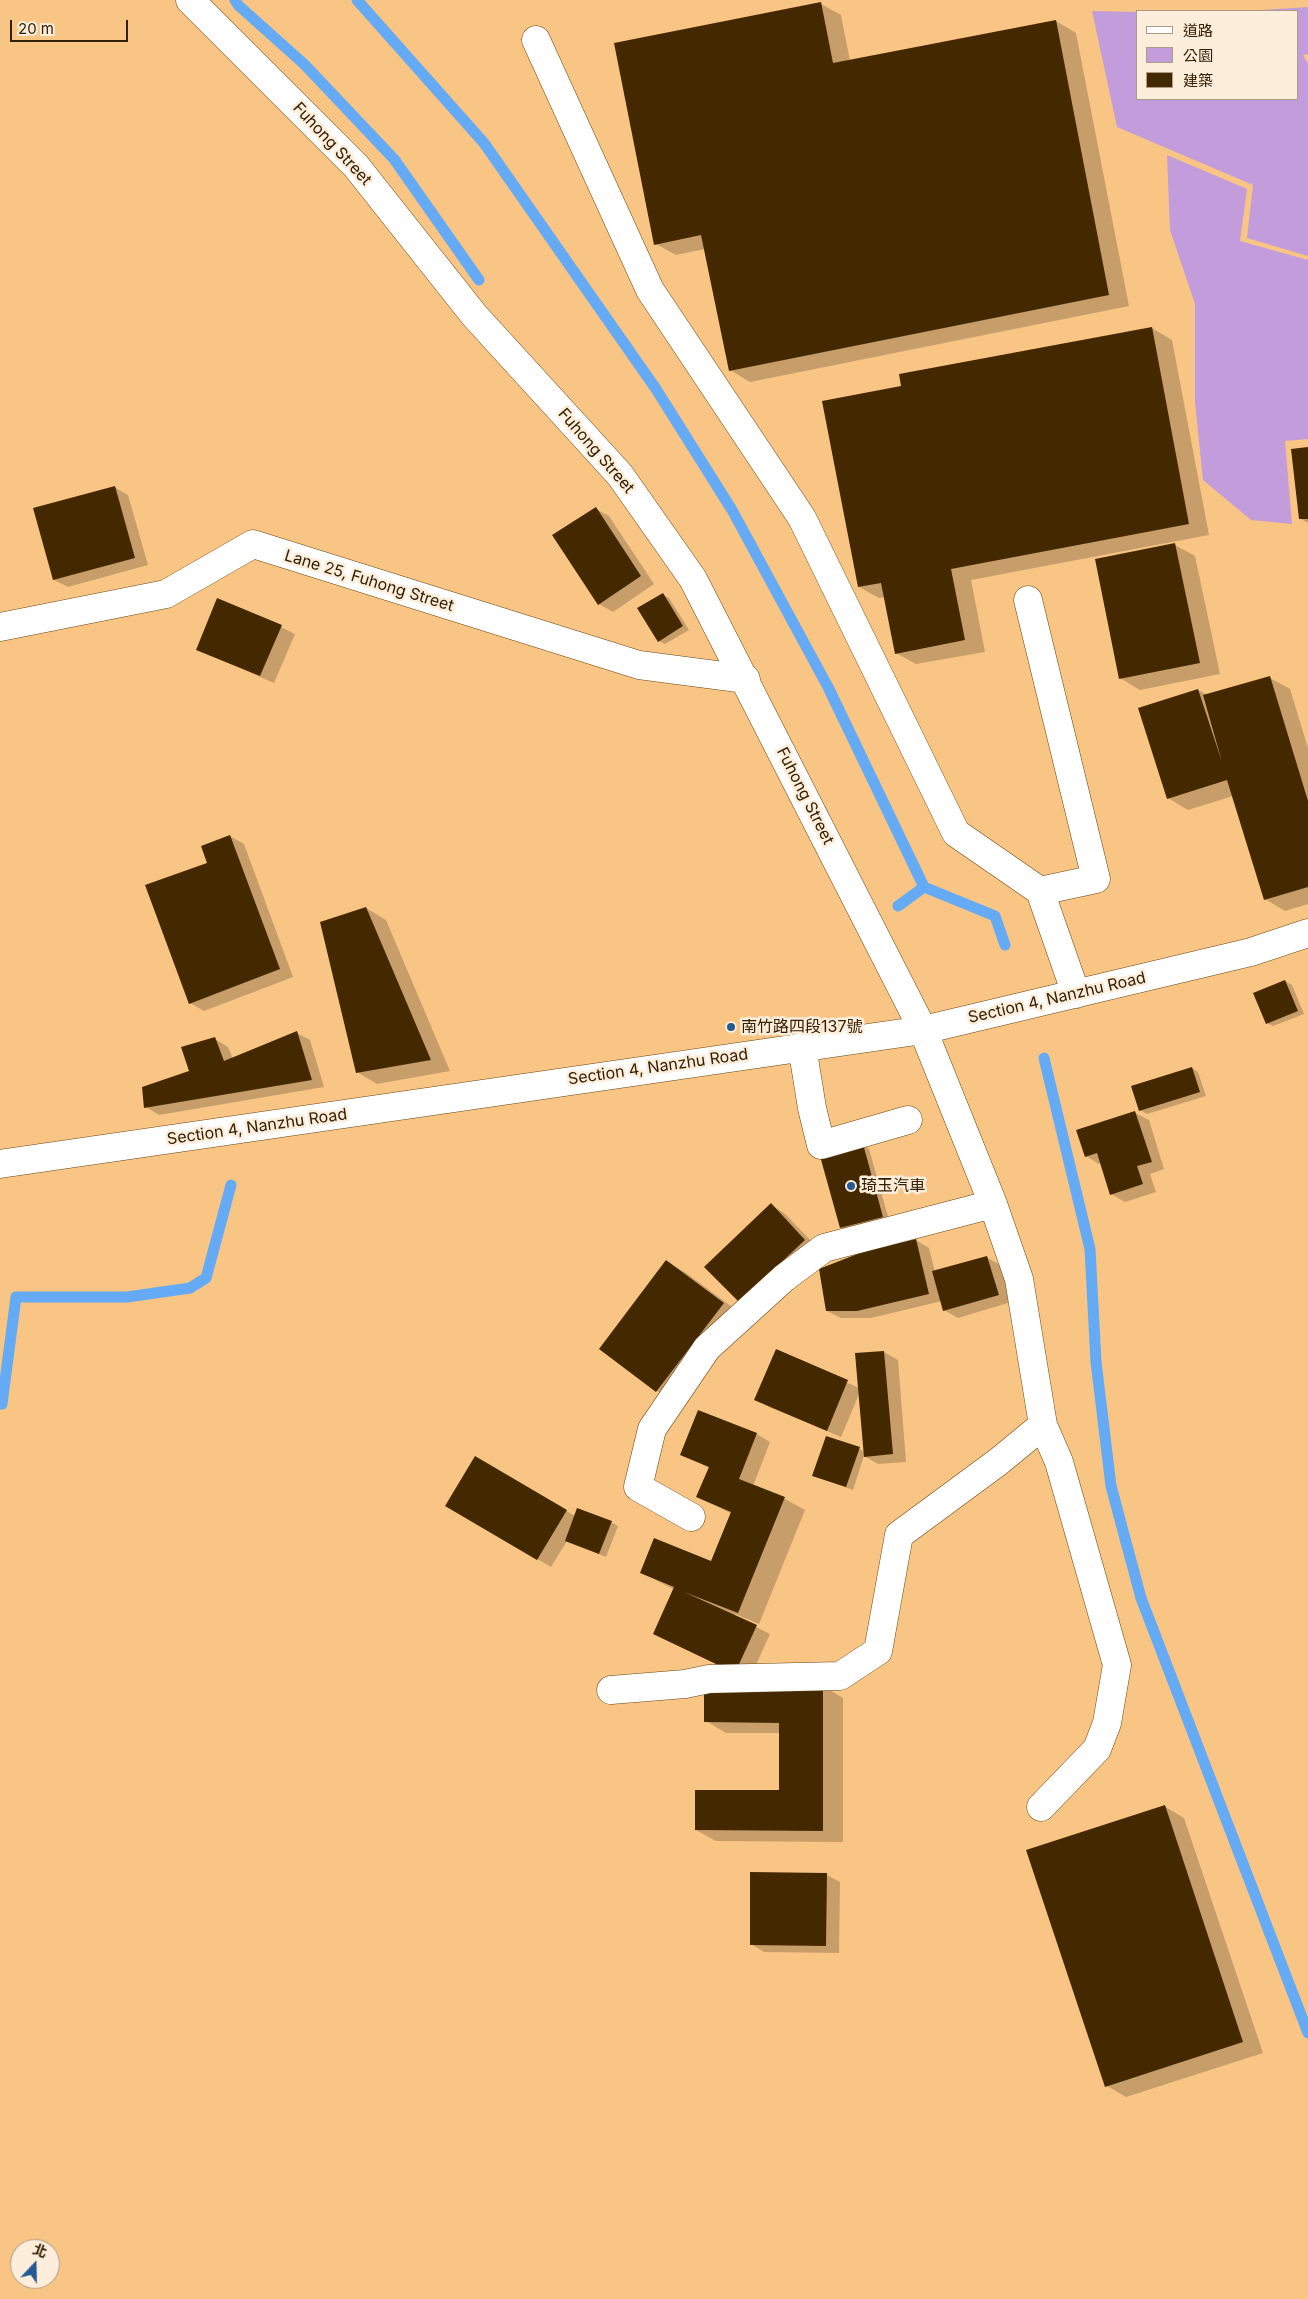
<!DOCTYPE html>
<html>
<head>
<meta charset="utf-8">
<style>
  body { margin:0 }
  #map { position:relative; width:1308px; height:2299px; overflow:hidden; background:#f9c584; font-family:Inter,"Noto Sans TC",sans-serif }
  canvas { display:block }
  .legend { position:absolute; left:1136px; top:10px; width:162px; height:90px; box-sizing:border-box; background:#fdeddb; border:1px solid #ac9b85; margin:0; padding:6px 9px; list-style:none; font-size:15px; color:#332004 }
  .legend li { display:flex; align-items:center; gap:10px; height:25px }
  .legend b { width:25px; border:1px solid #ac9b85 }
  .north { position:absolute; left:10px; top:2239px; width:50px; height:50px; box-sizing:border-box; background:#fdeddb; border:1px solid #ac9b85; border-radius:50%; rotate:21deg; font-size:14px; font-weight:700; line-height:20px; text-align:center; color:#332004 }
  .north::after { content:''; display:block; margin:auto; width:18px; height:22px; background:#245b93; clip-path:polygon(50% 0,100% 100%,50% 72%,0 100%) }
  .scale { position:absolute; left:10px; top:20px; width:118px; height:22px; box-sizing:border-box; border:2px solid #332004; border-top:0; padding-left:6px; font-size:15px; line-height:18px; white-space:nowrap; color:#332004; -webkit-text-stroke:4px #fdeddb; paint-order:stroke }
</style>
</head>
<body>
<div id="map">
<canvas width="1308" height="2299"></canvas>
<ul class="legend">
<li><b style="height:6px;background:#fff"></b>道路</li>
<li><b style="height:14px;background:#c39cdc"></b>公園</li>
<li><b style="height:14px;background:#442900"></b>建築</li>
</ul>
<div class="north">北</div>
<div class="scale">20 m</div>
</div>
<script>
const c = document.querySelector('canvas').getContext('2d');
c.lineJoin = 'round';
function fill(path, color) { c.fillStyle = color; c.fill(path, 'evenodd'); }
function trace(path, color, width, dash) { c.strokeStyle = color; c.lineWidth = width; c.lineCap = dash ? 'butt' : 'round'; c.setLineDash(dash || []); c.stroke(path); }
function write(font, color, halo, rows, align = 'center') {
  c.font = font + ' Inter,"Noto Sans TC",sans-serif'; c.lineWidth = 5; c.setLineDash([]); c.textBaseline = 'middle'; c.strokeStyle = halo; c.fillStyle = color; for (const [text, x, y, turn = 0] of rows) {
    c.save(); c.translate(x, y); c.rotate((+turn || 0) * Math.PI / 180); c.textAlign = isNaN(turn) ? turn : align; if (halo) c.strokeText(text, 0, 0); c.fillText(text, 0, 0); c.restore();
  }
}
fill(new Path2D(`
  M1308 7V54L1303 55 1308 64V256L1247 238 1253 185 1117 127 1092 11 1137 12V99H1297V11H1245Z
  M1167 155 1247 189 1240 241 1308 260V439L1285 441 1292 524 1251 520 1203 480 1195 402V304L1170 230Z`), '#c39cdc');
fill(new Path2D(`
  M821 4 841 15 850 61 1056 21 1076 33 1129 306 750 382 730 370 705 249 676 255 656 244Z
  M1152 328 1172 340 1209 535 971 580 985 652 916 664 896 653 885 597 879 598 859 587Z
  M1308 448V523L1301 519Z
  M114 487 128 495 148 565 68 587 54 580Z
  M596 509 609 516 654 584 613 612 599 604Z
  M1175 545 1195 556 1220 674 1140 690 1120 678Z
  M663 595 669 598 689 630 665 644 659 641Z
  M281 627 295 634 274 683 197 649Z
  M1270 678 1290 689 1308 748V904L1285 911 1265 899 1233 796 1188 810 1168 798 1198 690 1208 695Z
  M230 836 244 844 293 977 204 1011 190 1003 208 863Z
  M366 908 386 920 450 1071 377 1084 357 1072Z
  M1285 981 1292 985 1304 1014 1273 1026 1267 1023Z
  M297 1033 310 1040 324 1087 159 1115 146 1107 190 1072 215 1039 228 1047 233 1059Z
  M1192 1068 1198 1072 1206 1096 1147 1114 1140 1110Z
  M1135 1113 1149 1120 1164 1169 1150 1174 1156 1192 1125 1202 1111 1194 1102 1163 1099 1164 1086 1156Z
  M863 1145 869 1149 889 1220 847 1231 841 1227Z
  M771 1205 784 1213 818 1248 740 1301Z
  M916 1240 929 1248 935 1272 986 1257 1000 1265 1011 1302 958 1318 944 1310 942 1301 871 1318H841L827 1311Z
  M666 1261 686 1273 743 1315 677 1402 657 1391 601 1348Z
  M777 1351 859 1388 884 1352 898 1360 906 1462 878 1464 864 1456 853 1490 814 1476 859 1449 865 1452 860 1392 841 1437 769 1407 756 1399Z
  M699 1411 757 1434 770 1442 753 1486 785 1499 805 1510 759 1624 735 1614 734 1616 770 1634 749 1680 654 1634 675 1590 642 1573 712 1563 732 1514 698 1497 709 1468 682 1454Z
  M475 1458 575 1516 611 1522 618 1526 606 1557 567 1541 551 1567 446 1506Z
  M823 1686 843 1698V1842L716 1841 696 1830 780 1792V1733H726L706 1721Z
  M1164 1806 1184 1818 1263 2053 1126 2097 1107 2086Z
  M827 1875 840 1882 839 1953 764 1952 751 1944Z`), '#0003');
trace(new Path2D(`
  M235 0 238 5 304 64 394 159 479 280
  M357 0 484 143 656 389 732 510 828 687 924 887 995 916 1005 945
  M898 906 924 887
  M1044 1058 1090 1249 1096 1362 1111 1486 1141 1598 1308 2033
  M0 1404H2L16 1297H127L190 1288 206 1278 231 1185`), '#64aaf5', 11);
fill(new Path2D(`
  M821 2 833 63 1056 20 1109 295 729 371 701 235 654 245 614 43Z
  M1152 327 1189 524 951 569 965 640 895 654 881 583 858 587 822 401 901 386 899 374Z
  M1308 447V519H1299L1291 449Z
  M115 486 135 558 53 580 33 508Z
  M596 507 641 576 598 605 552 535Z
  M1175 543 1200 663 1119 679 1095 559Z
  M663 593 683 626 658 642 637 608Z
  M217 598 282 625 260 676 196 650Z
  M1270 676 1308 801V887L1264 900 1227 780 1167 799 1138 708 1198 689 1222 762 1203 695Z
  M230 835 280 969 189 1004 145 885 207 863 201 846Z
  M366 907 431 1060 356 1073 320 922Z
  M1285 980 1298 1011 1266 1024 1253 993Z
  M297 1031 312 1080 144 1108 142 1087 189 1071 181 1047 215 1037 224 1061Z
  M1192 1067 1200 1092 1139 1111 1131 1086Z
  M1135 1111 1152 1162 1137 1166 1143 1184 1110 1195 1097 1153 1085 1157 1076 1130Z
  M863 1144 883 1217 840 1228 820 1156Z
  M771 1203 805 1240 739 1302 704 1267Z
  M916 1239 929 1294 857 1311H826L819 1269 865 1251Z
  M987 1256 999 1295 943 1311 932 1271Z
  M666 1260 724 1303 656 1392 599 1349Z
  M776 1349 848 1380 827 1431 754 1400Z
  M884 1351 893 1454 864 1457 855 1353Z
  M698 1410 757 1433 739 1479 785 1497 738 1613 684 1592 757 1625 735 1673 653 1634 674 1587 640 1573 654 1538 711 1561 731 1512 696 1497 709 1467 680 1455Z
  M826 1436 860 1447 846 1487 812 1476Z
  M475 1456 567 1510 537 1560 445 1506Z
  M577 1508 612 1521 599 1554 565 1541Z
  M704 1684 823 1685V1831L695 1830V1790H779V1723L704 1722Z
  M1165 1805 1243 2042 1105 2087 1026 1850Z
  M750 1872 827 1873 826 1946 750 1945Z`), '#442900');
const minor = new Path2D(`
  M190 0 356 166 474 315 620 475 693 579 923 1030 993 1204 1019 1279 1043 1425 1059 1462 1117 1665 1107 1723 1097 1749 1041 1807
  M536 40 650 290 802 518 956 833 1040 891 1076 994
  M1028 600 1096 879 1040 891
  M0 627 166 594 253 544 639 665 746 679
  M802 1046 812 1108 821 1145 908 1120
  M0 1164 923 1030 1251 952 1308 933
  M691 1517 638 1487 652 1429 707 1348 784 1278 824 1248 993 1204
  M611 1690 685 1684 709 1679 840 1676 878 1651 899 1535 998 1462 1043 1425`);
trace(minor, '#684511', 29);
trace(minor, '#fff', 28);
for (const [x, y, r, color] of [
  [731,1027,5,"#245b93"],
  [851,1186,5,"#245b93"]
]) { const dot = new Path2D(); dot.arc(x, y, r, 0, 2 * Math.PI); c.fillStyle = color; c.fill(dot); trace(dot, '#fdeddb', 2); }
write('16px', '#332004', '#fdeddb', [
  ["Fuhong Street",332,144,47],
  ["Fuhong Street",596,451,49],
  ["Lane 25, Fuhong Street",369,581,17],
  ["Fuhong Street",805,796,63],
  ["Section 4, Nanzhu Road",1057,998,-13],
  ["Section 4, Nanzhu Road",658,1067,-8],
  ["Section 4, Nanzhu Road",257,1127,-8]
]);
write('16px', '#332004', '#fdeddb', [
  ["南竹路四段137號",741,1027],
  ["琦玉汽車",861,1186]
], 'left');
</script>
</body>
</html>
